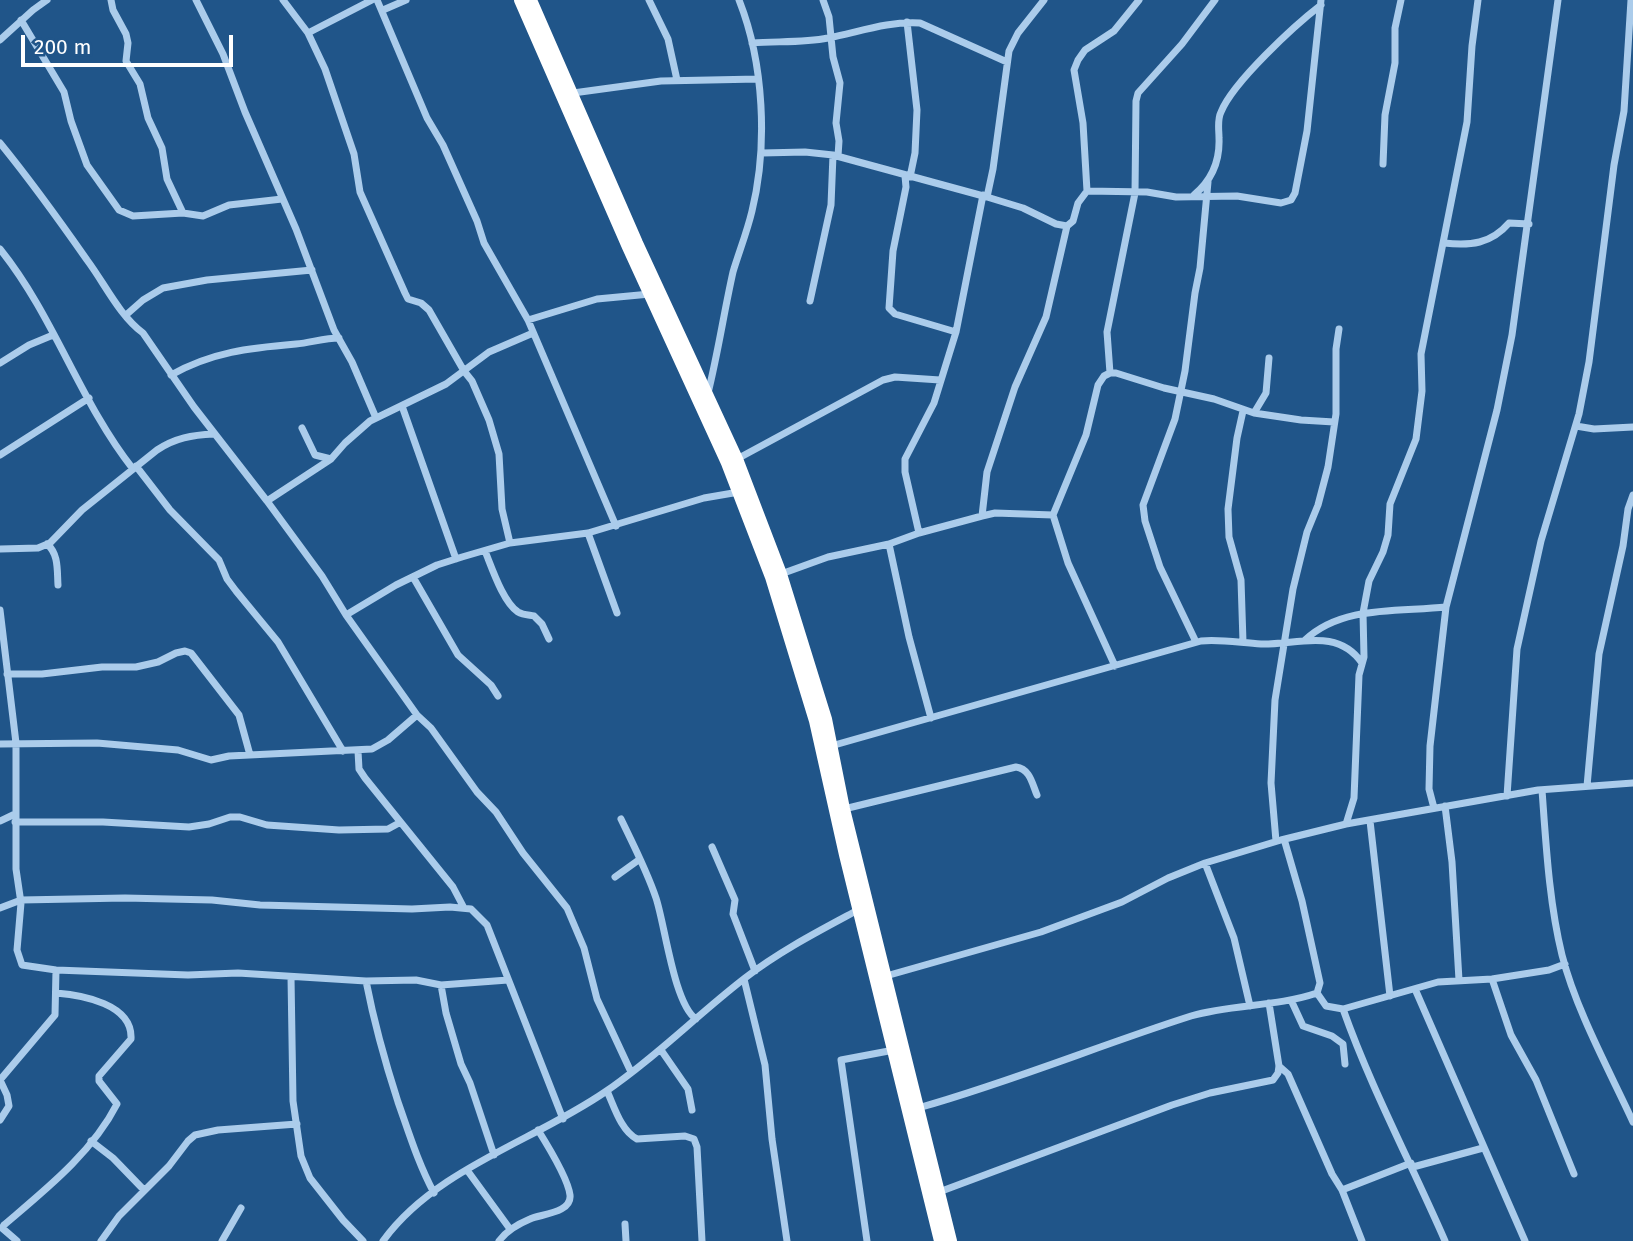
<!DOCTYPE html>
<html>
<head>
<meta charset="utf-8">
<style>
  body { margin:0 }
  #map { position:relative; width:1633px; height:1241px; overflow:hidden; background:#205589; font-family:"Fira Sans",sans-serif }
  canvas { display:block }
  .scale { position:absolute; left:21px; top:35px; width:212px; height:32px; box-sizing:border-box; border:4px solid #fff; border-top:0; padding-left:9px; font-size:21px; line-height:24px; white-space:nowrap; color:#fff; -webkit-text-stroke:5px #205589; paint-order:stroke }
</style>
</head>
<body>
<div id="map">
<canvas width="1633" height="1241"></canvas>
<div class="scale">200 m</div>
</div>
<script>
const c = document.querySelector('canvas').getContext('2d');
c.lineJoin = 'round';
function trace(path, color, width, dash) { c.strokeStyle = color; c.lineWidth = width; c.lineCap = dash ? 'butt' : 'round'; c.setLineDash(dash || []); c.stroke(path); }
trace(new Path2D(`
  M111 0 113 10 126 34 128 43 126 61 140 84 148 118 162 148 167 179 183 213
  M196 0 223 54 245 112 296 229 334 330 352 362 376 418
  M283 0 308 33 325 69 354 154 360 192 405 293 408 299 421 303 429 310 464 371 472 381 489 420 499 454 502 509 510 543
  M377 0 427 118 443 145 477 221 484 243 528 320 616 526
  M649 0 668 39 677 80
  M823 0 829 17 833 57 840 83 836 123 839 141 838 156
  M383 10 406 0
  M21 20 64 92 71 121 87 165 119 210 133 216 183 213 203 216 229 205 282 199
  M907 22 917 110 915 153 910 177
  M308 33 372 0
  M0 40 33 10 47 0
  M752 43C777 41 803 43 828 38 859 32 888 21 920 23L1007 62
  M573 93 661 81 758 79
  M0 143C31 181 59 220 87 260 105 284 119 315 143 333L194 407 267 501 322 576 346 615 417 715 431 728 477 792 496 812 523 853 567 908 584 948 597 999 631 1072
  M762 153 805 152 833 155 987 197 1023 208 1056 224 1067 226
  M1383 164 1385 115 1395 63V28L1401 0
  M905 176 906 187 893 251 889 308 895 314 956 332
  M1087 191 1147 192 1176 197 1237 196 1281 203 1291 200 1295 193 1307 131 1321 0
  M1194 195C1212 180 1220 162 1219 138 1219 129 1217 120 1221 112 1233 82 1295 25 1321 5
  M987 197 993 169 1009 51 1018 33 1044 0
  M1444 243C1470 246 1491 244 1509 223L1529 224
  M0 249C54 316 80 402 133 469
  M810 301 831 205 833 155
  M126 315 143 300 163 288 207 280 312 270
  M528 320 597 299 650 294
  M0 363 29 345 53 335
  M1110 373 1107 332 1135 193 1136 101 1138 93 1182 44 1215 0
  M171 375C212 352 249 348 296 344 310 343 324 338 339 338
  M708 393C718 353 724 312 733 272 739 252 747 232 752 211 768 146 764 63 739 0
  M402 406 456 559
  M1243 411 1237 438 1228 509 1229 537 1241 580 1243 642
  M1254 413 1301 420 1334 422
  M1576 426 1594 429 1633 427
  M302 428 315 455 331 459
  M0 455 89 398
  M737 459 883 380 895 377 940 380
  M136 466 170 510 219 560 227 579 236 591 278 642 343 751
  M267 501 331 459 345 443 370 421 446 384 489 352 533 333
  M982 516 987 472 1015 387 1046 317 1067 226 1073 221 1078 203 1087 191 1083 123 1074 70 1078 60 1085 50 1114 31 1139 0
  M588 533 617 613
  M919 533 905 472V459L934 403 956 332 983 195
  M47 544C59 554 57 571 58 585
  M889 544 909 637 931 718
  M0 549 38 548 50 543 82 510 157 450C175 438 192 435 214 434
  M485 551C492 568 503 602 518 612 523 615 529 615 534 616L542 624 549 639
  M781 574 828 557 889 544 919 533 982 516 995 513 1053 515
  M413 577 458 655 491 685 498 696
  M0 610 16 743V869L21 903 17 950 22 965 56 970 188 975 238 973 366 981 416 980 441 985 508 980
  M346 615 396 585 437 565 462 557 510 543 588 533 704 498 739 492
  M1305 640C1342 605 1399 612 1446 607
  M1196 642 1160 567 1145 521 1143 505 1175 419 1185 371 1195 293 1200 268 1208 182
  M1115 666 1068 563 1053 515 1086 435 1098 385 1104 376 1110 373H1116L1164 388 1214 399 1254 413 1266 393 1269 358
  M7 674H42L102 667H136L158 662 176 653 185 651 191 653 239 715 250 755
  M0 744 97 743 178 750 211 760 229 756 372 749 388 740 417 715
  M831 746 1201 641C1221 639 1241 643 1261 644 1297 645 1337 627 1362 663
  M358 751 359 769 365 778 453 887 464 908
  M1587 786 1599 654 1623 546 1628 509 1633 495
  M1542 790C1546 844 1549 902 1562 955 1576 1010 1609 1070 1633 1122
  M1507 796 1517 649 1541 541 1579 414 1589 362 1614 165 1624 111 1631 0
  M1445 806 1452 862 1459 980
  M1434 808 1429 789 1430 746 1446 607 1497 410 1512 335 1558 0
  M844 809 1016 767C1030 769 1032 783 1037 795
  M621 819C633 844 647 871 656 898 665 925 674 1004 696 1019
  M0 821 15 814
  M1370 821 1390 996
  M15 822H103L189 827 209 824 230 817H240L267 825 339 830 388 829 399 823
  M1346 824 1354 798 1359 675 1364 657 1363 613 1369 581 1383 552 1388 535 1390 504 1416 439 1422 391 1421 354 1467 122 1472 46 1478 0
  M1284 839 1302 901 1320 983 1317 993 1326 1006 1343 1009 1438 982 1492 979 1549 970 1565 964
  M1276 841 1271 783 1275 700 1293 589 1307 532 1318 505 1328 467 1336 414V349L1339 329
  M712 847 735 900 733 914 755 971
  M1205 863 1234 938 1250 1006
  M615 877 640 859
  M0 908 21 900 125 898 212 900 260 905 412 909 450 907 471 909 487 925 563 1119
  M886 976 1041 932 1122 902 1168 878 1205 863 1281 840 1346 824 1538 790 1633 783
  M291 977 293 1101 301 1156 310 1178 343 1220 363 1241
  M744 979 765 1065 772 1139 787 1241
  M1492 979 1511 1035 1536 1080 1574 1174
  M366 981C374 1022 385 1062 398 1102 409 1133 418 1163 434 1193
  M441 985 446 1013 461 1064 470 1083 494 1155
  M1415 989 1525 1241
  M1291 1000 1303 1026 1332 1036 1343 1044 1345 1064
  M1343 1009C1371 1088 1411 1163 1445 1241
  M661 1050 688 1089 692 1110
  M1279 1066 1288 1074 1332 1174 1342 1190
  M607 1091C614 1106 621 1131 637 1139L685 1136 694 1139 697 1147 702 1241
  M918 1108C1011 1082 1100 1045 1191 1016 1232 1004 1276 1007 1317 993
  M0 1120 9 1106 7 1095 0 1080 55 1015 56 970
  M91 1141 113 1158 143 1189
  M1413 1167 1483 1148
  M467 1170 510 1229
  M939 1192 1172 1105 1210 1093 1273 1080 1278 1073 1279 1066 1269 1003
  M625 1224 626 1241
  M17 1241 2 1228 4 1225C45 1190 92 1153 117 1104L99 1081V1076L131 1039C133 1004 82 995 56 993
  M101 1241 119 1216 169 1166 188 1141 195 1135 218 1130 297 1124
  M222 1241 241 1208
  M383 1241C435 1169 534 1141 605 1092 655 1058 697 1015 745 978 780 951 819 931 858 910
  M499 1241C507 1230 518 1224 530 1219 541 1214 572 1213 570 1195 568 1178 548 1146 538 1130
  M867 1241 841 1060 894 1050
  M1362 1241 1342 1190 1411 1163`), '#abcceb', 7);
trace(new Path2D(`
  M520 0 628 247 727 463 771 577 815 721 845 855 940 1241
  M531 0 637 243 737 459 781 574 826 719 844 809 951 1241`), '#fff', 12);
</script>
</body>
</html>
